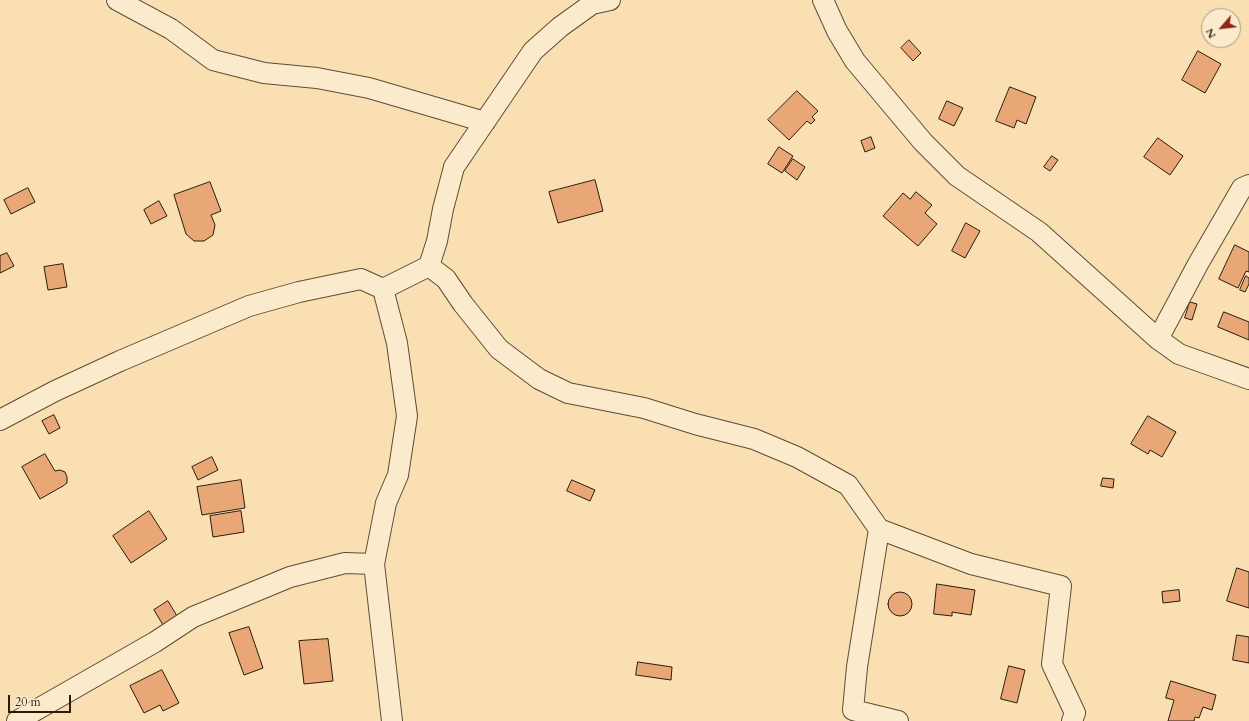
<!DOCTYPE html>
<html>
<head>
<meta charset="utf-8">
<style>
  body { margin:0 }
  #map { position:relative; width:1249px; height:721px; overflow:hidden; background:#f9dfb1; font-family:Cardo,serif }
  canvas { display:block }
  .north { position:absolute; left:1201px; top:8px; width:40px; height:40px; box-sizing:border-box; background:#fbeacc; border:1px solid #a79880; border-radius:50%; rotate:242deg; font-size:11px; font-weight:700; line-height:16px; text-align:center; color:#291c0e }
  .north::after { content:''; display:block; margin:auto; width:14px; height:18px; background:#8f2418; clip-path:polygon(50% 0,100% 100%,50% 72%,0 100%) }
  .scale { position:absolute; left:8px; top:695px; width:63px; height:18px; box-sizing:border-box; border:2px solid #291c0e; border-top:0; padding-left:5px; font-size:12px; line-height:14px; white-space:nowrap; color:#291c0e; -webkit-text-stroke:3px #fbeacc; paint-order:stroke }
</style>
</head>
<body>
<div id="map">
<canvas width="1249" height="721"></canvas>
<div class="north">N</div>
<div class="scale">20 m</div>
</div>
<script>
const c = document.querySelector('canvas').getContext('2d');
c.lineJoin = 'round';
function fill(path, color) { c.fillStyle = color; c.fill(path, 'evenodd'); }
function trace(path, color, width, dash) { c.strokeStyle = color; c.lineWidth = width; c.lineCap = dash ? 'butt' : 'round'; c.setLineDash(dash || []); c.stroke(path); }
const building = new Path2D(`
  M909 40 921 53 913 61 901 48Z
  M1198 51 1221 64 1205 93 1182 80Z
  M1010 87 1036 97 1026 124 1017 120 1014 128 996 121Z
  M797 91 818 111 812 117 815 120 811 124 807 121 789 140 768 120Z
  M947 101 963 108 954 126 939 119Z
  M871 137 875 148 865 152 861 141Z
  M1158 138 1183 156 1170 175 1144 157Z
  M779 147 793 156 782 173 768 164Z
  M1052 156 1058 160 1050 171 1044 167Z
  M793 159 805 167 797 180 785 171Z
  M595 180 603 211 558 223 549 192Z
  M210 182 221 211 211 215 215 225 213 235 204 241H194L186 234 174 195Z
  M28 188 35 202 11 214 4 200Z
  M916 192 932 205 925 213 937 224 918 246 883 216 903 193 910 199Z
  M159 201 167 216 151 224 144 210Z
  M966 223 980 231 965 258 952 251Z
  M1235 245 1249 252V272L1246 271 1238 288 1219 279Z
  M7 253 14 266 0 273V256Z
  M63 264 67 287 48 290 44 267Z
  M1246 276 1249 278V284L1245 292 1240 290Z
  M1190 302 1197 304 1192 320 1185 318Z
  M1224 312 1249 322V340L1218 327Z
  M54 415 60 428 49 434 42 421Z
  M1148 416 1176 432 1162 457 1150 450 1148 454 1131 444Z
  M45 454 55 471 60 470 65 472 67 477V483L63 486 40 499 22 467Z
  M212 457 218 470 198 480 192 467Z
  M1103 478 1114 479 1113 488 1101 486Z
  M241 480 245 508 202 515 197 487Z
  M572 480 595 490 590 501 567 491Z
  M149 511 167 539 131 563 113 536Z
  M241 511 244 532 213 537 210 516Z
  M1237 568 1249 572V608L1227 601Z
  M937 584 975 590 971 615 952 612V616L934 614Z
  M1179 590 1180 601 1163 603 1162 592Z
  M888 604a12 12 0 1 1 24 0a12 12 0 1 1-24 0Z
  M168 601 177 616 163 625 154 610Z
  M249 627 263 668 244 675 229 633Z
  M1237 635 1249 637V663L1233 660Z
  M328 639 333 681 304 684 299 641Z
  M638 662 672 667 671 680 636 675Z
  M1009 666 1025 670 1017 703 1001 699Z
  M162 670 179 703 163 711 160 705 144 713 130 686Z
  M1171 681 1216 695 1212 710 1203 707 1199 718 1195 717 1194 721H1168L1174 700 1166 698Z`);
fill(building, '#e9a778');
trace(building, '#291c0e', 1);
const street = new Path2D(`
  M117 0 171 29 213 60 264 73 317 78 369 88 485 122
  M823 0 837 31 855 61 923 142 957 176 1039 232 1158 339 1179 354 1249 379
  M429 266 446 279 463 304 499 349 539 379 568 393 644 408 695 424 754 439 797 457 848 485 879 529 971 564 1061 586 1052 664 1075 713 1072 721
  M383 289 429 266 437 241 443 209 454 167 533 51 560 27 592 4 610 0
  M1158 339 1198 264 1242 188 1249 185
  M0 420 55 391 120 361 249 306 299 292 361 279 383 289
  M879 529 857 667 853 710 898 721
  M374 564 392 721
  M17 721 155 642 193 617 290 577 345 563 374 564 386 503 398 475 407 416 397 343 383 289`);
trace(street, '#5d4d37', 22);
trace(street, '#fbeacc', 20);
</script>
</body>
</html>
